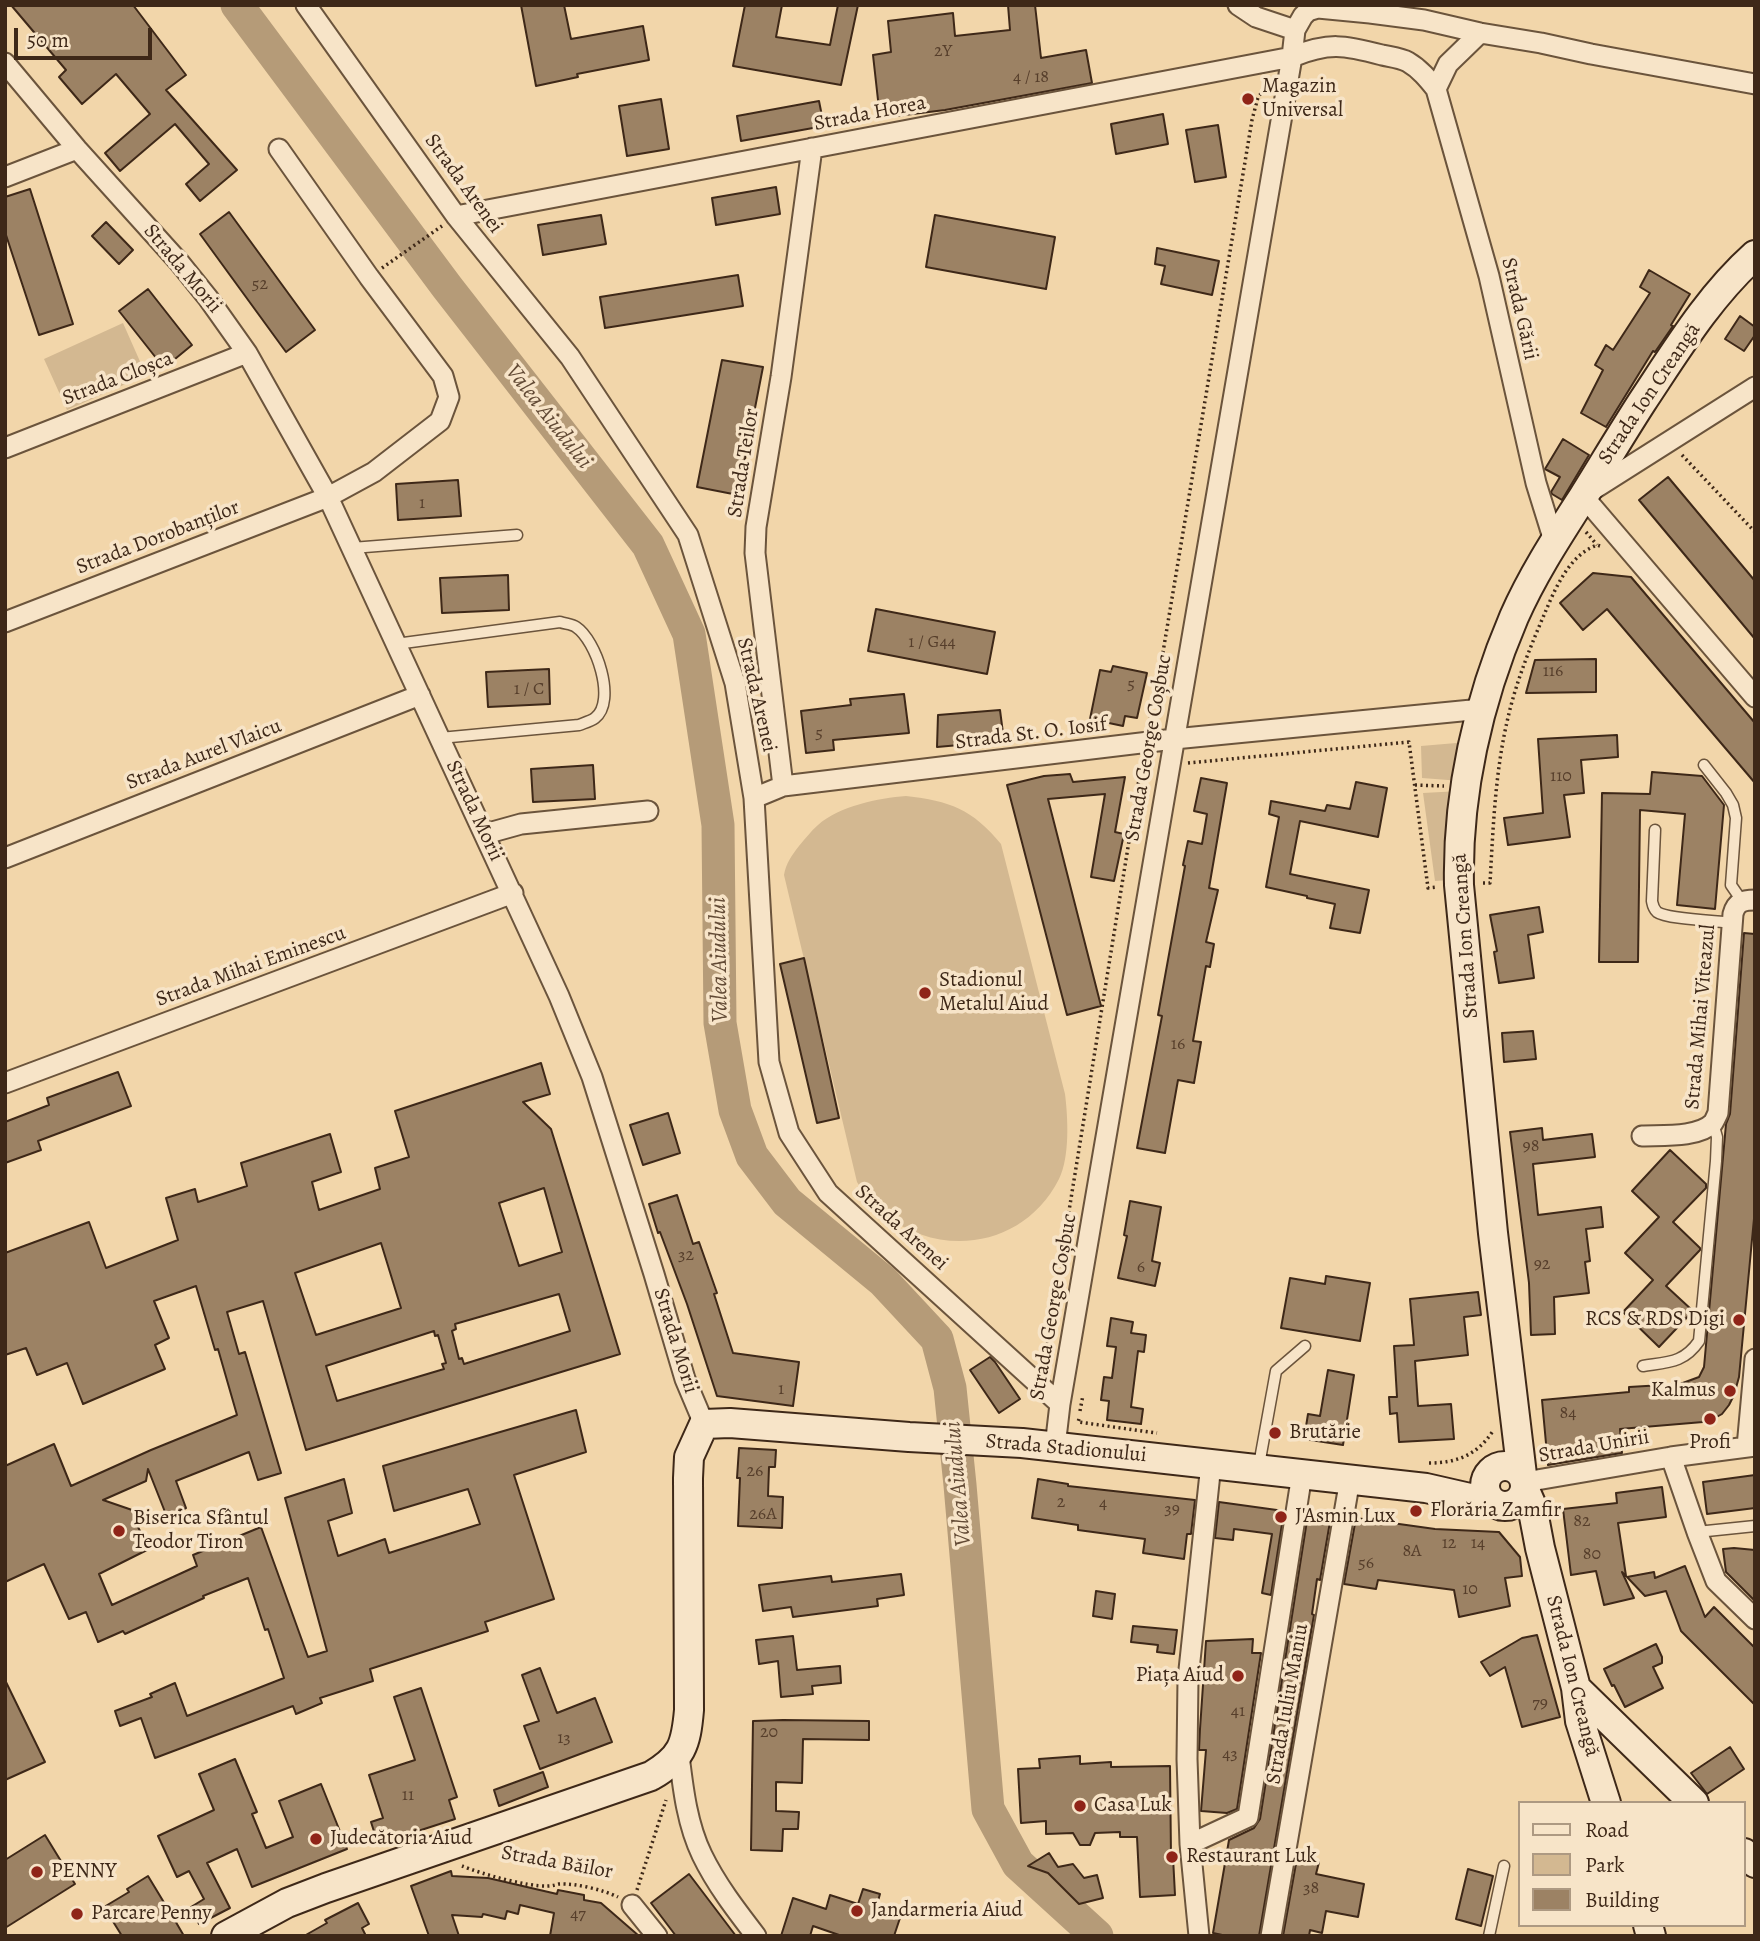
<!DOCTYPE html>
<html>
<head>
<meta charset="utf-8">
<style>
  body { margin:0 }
  #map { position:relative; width:1760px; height:1941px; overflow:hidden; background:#f2d6aa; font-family:Alegreya,serif }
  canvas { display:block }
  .frame { position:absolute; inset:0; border:7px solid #3e2818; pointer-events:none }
  .legend { position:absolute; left:1518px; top:1801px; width:228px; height:126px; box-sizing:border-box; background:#f7e4c8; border:2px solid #ad9982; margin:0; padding:9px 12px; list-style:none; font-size:21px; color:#3e2818 }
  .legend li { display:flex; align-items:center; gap:14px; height:35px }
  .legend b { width:35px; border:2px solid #ad9982 }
  .scale { position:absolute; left:14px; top:28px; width:138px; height:32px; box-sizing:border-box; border:4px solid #3e2818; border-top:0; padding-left:9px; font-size:21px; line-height:24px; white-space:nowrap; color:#3e2818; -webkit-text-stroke:5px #f7e4c8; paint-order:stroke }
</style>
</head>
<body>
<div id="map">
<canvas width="1760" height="1941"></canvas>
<div class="frame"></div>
<ul class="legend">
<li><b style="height:9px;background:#f7e4c8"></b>Road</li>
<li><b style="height:19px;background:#d3b891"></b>Park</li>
<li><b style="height:19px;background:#9c8264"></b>Building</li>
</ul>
<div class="scale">50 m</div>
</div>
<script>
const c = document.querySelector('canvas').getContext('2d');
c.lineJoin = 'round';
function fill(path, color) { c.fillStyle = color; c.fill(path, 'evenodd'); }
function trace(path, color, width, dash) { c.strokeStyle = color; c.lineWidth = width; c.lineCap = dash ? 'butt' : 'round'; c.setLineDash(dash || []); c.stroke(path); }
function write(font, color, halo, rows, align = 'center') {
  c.font = font + ' Alegreya,serif'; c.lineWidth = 7; c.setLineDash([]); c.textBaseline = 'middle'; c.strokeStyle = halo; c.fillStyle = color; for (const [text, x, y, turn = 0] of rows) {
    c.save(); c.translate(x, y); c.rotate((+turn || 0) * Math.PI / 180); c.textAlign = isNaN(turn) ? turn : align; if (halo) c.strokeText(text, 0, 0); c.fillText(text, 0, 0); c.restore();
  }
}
fill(new Path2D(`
  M123 323 146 375 67 410 44 359Z
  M1468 742 1461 781 1422 778 1421 746Z
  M1460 791 1450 880 1435 881 1423 793Z
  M906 796C950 801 972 809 1001 844L1065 1094C1068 1118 1070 1157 1059 1179 1025 1246 943 1260 885 1215 873 1206 865 1194 857 1182L784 875C786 863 792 855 799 846 805 839 811 831 818 825 839 806 879 798 906 796Z`), '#d3b891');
trace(new Path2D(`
  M237 5 447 287 648 545 689 634 718 825 720 1023 735 1110 752 1156 787 1202 883 1281 937 1339 950 1388 960 1485 988 1809 1018 1864 1097 1936`), '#b59b78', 33);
const building = new Path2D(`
  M11 5H133L186 75 166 90 237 170 200 201 186 184 209 164 175 124 120 171 105 153 150 114 116 74 82 104 59 77 66 70Z
  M521 5H564L571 39 643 26 649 60 577 74 578 77 536 86Z
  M745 5H782L776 37 830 45 838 5H858L841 85 733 66Z
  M1008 5H1035L1041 58 1086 50 1092 83 945 110 880 118 873 55 891 52 888 21 953 13 955 36 1010 30Z
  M661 99 669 149 627 156 619 106Z
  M819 101 824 126 741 141 737 116Z
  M1163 114 1168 144 1116 154 1111 124Z
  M1218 125 1226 177 1195 182 1186 130Z
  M776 187 780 214 716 225 712 198Z
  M30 189 73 324 39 335 5 232V197Z
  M229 212 315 330 286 352 200 234Z
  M601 215 606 244 543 255 538 225Z
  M935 215 1055 237 1046 289 926 267Z
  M106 222 133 250 119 264 92 236Z
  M1157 248 1219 261 1212 295 1161 284 1165 266 1155 264Z
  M1649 270 1690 294 1671 325 1673 326 1655 352 1653 351 1606 427 1581 413 1603 370 1595 365 1606 345 1613 350 1650 293 1640 287Z
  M738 275 743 306 605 328 600 297Z
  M148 289 192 345 164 368 119 311Z
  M1740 316 1755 327V335L1744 351 1725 339Z
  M722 360 763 367 738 495 697 487Z
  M1563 439 1589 455 1562 500 1552 494 1551 492 1560 477 1545 469Z
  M1668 477 1755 581V639L1639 500Z
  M458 480 461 516 398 520 396 484Z
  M1593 573 1631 577 1755 723V783L1607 609 1583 630 1560 603Z
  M508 575 509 610 442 613 440 578Z
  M876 609 995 632 987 674 868 651Z
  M1596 659V692L1526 693 1535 660Z
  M1113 666 1147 673 1137 718 1125 716 1123 726 1090 719 1100 670 1111 672Z
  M549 669 550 704 488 707 486 672Z
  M904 694 909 733 833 740 834 750 806 753 801 711 851 705 850 699Z
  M1000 710 1004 741 937 747 938 715Z
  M1617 735 1618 757 1581 760 1584 793 1564 795 1570 837 1508 845 1504 818 1543 813 1538 739Z
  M593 765 595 799 533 802 531 769Z
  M1652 772 1702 776 1724 805 1715 909 1677 905 1685 814 1640 810 1638 962H1599L1602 793 1650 794Z
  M1070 774 1073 782 1125 777 1115 832 1124 834 1114 881 1091 877 1105 794 1048 799 1101 1006 1067 1015 1007 785 1044 776Z
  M1201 778 1227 783 1209 888 1218 890 1206 942 1214 944 1210 967 1206 966 1193 1041 1201 1042 1194 1083 1178 1080 1165 1153 1137 1148 1162 1016 1158 1015 1185 866 1183 865 1188 841 1202 844 1207 814 1194 811Z
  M1356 782 1387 788 1378 837 1300 821 1290 874 1369 890 1360 933 1330 928 1335 904 1307 898V896L1266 887 1279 817 1269 814 1271 801 1325 811 1327 805 1350 809Z
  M1539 907 1543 932 1528 935 1534 978 1499 983 1494 952 1497 951 1490 915Z
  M1744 933 1755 934V1208L1739 1377 1734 1395 1729 1405 1722 1414 1713 1419 1703 1422 1620 1429 1622 1453 1548 1465 1542 1400 1629 1392V1387L1680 1384 1699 1377 1704 1367 1726 1124 1730 1114Z
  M804 958 839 1118 817 1123 780 964Z
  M1533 1031 1536 1059 1504 1062 1502 1033Z
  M541 1063 550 1094 523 1102 551 1129 620 1354 306 1450 263 1301 227 1312 239 1354 245 1352 281 1473 258 1480 249 1452 176 1481 186 1508 167 1517 148 1469 146 1481 103 1500 135 1511 140 1515 138 1527 149 1549 99 1574 112 1605 197 1566 193 1555 261 1527 308 1657 327 1651 285 1498 344 1479 352 1513 328 1521 338 1556 385 1539 389 1553 480 1524 468 1489 394 1511 383 1466 576 1410 586 1452 514 1475 554 1599 485 1622 488 1631 370 1669 373 1681 320 1698 322 1703 296 1714 293 1706 155 1758 141 1718 120 1726 115 1711 152 1697 150 1694 175 1683 187 1716 284 1678 268 1629 265 1630 248 1578 203 1596 204 1598 125 1634 123 1631 98 1642 86 1612 69 1619 44 1564 5 1582V1466L54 1444 71 1486 151 1450 237 1415 218 1349 215 1350 196 1286 154 1301 169 1338 155 1345 165 1369 83 1404 67 1363 37 1375 26 1348 5 1355V1253L89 1222 106 1268 178 1240 166 1198 195 1189 198 1202 247 1186 241 1163 330 1134 341 1172 312 1182 319 1210 380 1189 375 1168 409 1157 395 1111ZM544 1188 562 1252 519 1266 499 1203ZM381 1243 401 1308 316 1335 295 1273ZM559 1294 570 1331 464 1364 462 1358 459 1359 452 1331 456 1329 455 1324ZM434 1331 435 1336 438 1335 446 1363 442 1364 444 1369 337 1401 326 1366Z
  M118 1072 131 1106 38 1141 41 1150 5 1163V1122L49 1105 47 1098Z
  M668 1113 680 1153 643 1165 630 1125Z
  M1542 1128 1543 1140 1592 1134 1595 1157 1533 1164 1538 1215 1601 1207 1603 1227 1586 1229 1590 1261 1585 1262 1589 1293 1554 1297 1555 1334 1531 1335 1529 1283 1510 1132Z
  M1670 1150 1706 1184V1188L1673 1222 1700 1248V1250L1666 1286 1693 1311 1659 1347 1623 1312 1653 1280 1625 1253 1659 1217 1632 1191Z
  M677 1195 693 1244 699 1242 717 1293 714 1294 733 1353 799 1362 793 1406 717 1396 687 1304 660 1232 658 1233 649 1204Z
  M1130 1201 1161 1207 1152 1261 1160 1263 1155 1286 1118 1278 1127 1236 1124 1235Z
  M1326 1276 1370 1283 1360 1341 1281 1328 1290 1278 1325 1284Z
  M1478 1292 1481 1315 1464 1317 1468 1355 1415 1361 1418 1406 1451 1404 1454 1439 1399 1442 1397 1413 1390 1414 1389 1397H1397L1394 1346 1414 1345 1410 1299Z
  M1111 1318 1133 1322 1131 1333 1146 1335 1144 1352 1138 1351 1131 1407 1143 1409 1141 1424 1107 1420 1109 1401 1101 1400 1104 1377 1112 1378 1116 1347 1107 1346Z
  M990 1357 995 1362 1020 1399 999 1413 970 1370Z
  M1328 1370 1354 1375 1343 1445 1304 1439 1308 1414 1320 1416Z
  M739 1448 776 1450 775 1467H769L768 1496 783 1497 782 1528 738 1526 740 1478H737Z
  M1755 1475V1508L1707 1514 1703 1482Z
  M1038 1479 1068 1484V1486L1195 1500 1191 1534H1187L1184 1559 1143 1553 1145 1539 1078 1530V1525L1032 1518Z
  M1662 1487 1666 1517 1618 1523 1626 1576 1622 1572 1634 1598 1604 1605 1596 1571 1571 1575 1563 1509 1617 1503 1616 1493Z
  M1219 1502 1284 1511 1271 1595 1262 1593 1272 1534 1234 1529 1233 1540 1215 1538Z
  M1312 1513 1331 1516 1320 1580 1317 1579 1312 1614 1314 1615 1259 1936H1227L1213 1933 1229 1840 1254 1828 1260 1819 1308 1514 1312 1515Z
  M1356 1518 1435 1529 1499 1532 1520 1557 1522 1576 1505 1578 1510 1606 1459 1617 1454 1590 1378 1580 1376 1589 1344 1584Z
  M1734 1548 1755 1550V1601L1726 1572 1723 1549Z
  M1685 1566 1705 1617 1714 1607 1755 1648V1705L1681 1631 1666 1591 1645 1596 1627 1577 1654 1572 1655 1578Z
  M901 1574 904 1595 877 1599 878 1606 793 1617 791 1607 763 1611 759 1585 831 1576 832 1582Z
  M1096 1591 1115 1594 1112 1619 1093 1616Z
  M1133 1626 1177 1630 1174 1654 1157 1652 1158 1645 1131 1642Z
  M1537 1635 1560 1717 1522 1727 1505 1667 1490 1676 1481 1662 1522 1638Z
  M793 1636 797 1670 840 1666 841 1683 812 1686 813 1694 781 1697 778 1661 759 1664 756 1640Z
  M1253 1639 1252 1653H1261L1237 1809 1227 1813 1201 1811 1206 1750H1199L1200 1729 1206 1641Z
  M1656 1644 1662 1657V1663L1653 1667 1663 1688 1625 1707 1614 1685 1612 1686 1604 1669Z
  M540 1668 557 1713 595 1698 612 1742 540 1769 524 1726 539 1721 522 1675Z
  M5 1680 45 1762 5 1780Z
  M421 1688 457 1797 449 1800 455 1819 378 1844 371 1822 383 1818 369 1775 415 1760 394 1697Z
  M783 1720 869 1721V1740L803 1739 802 1783 776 1782V1811L799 1812 798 1829H783L782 1851 751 1850 753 1721Z
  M1730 1747 1744 1769 1707 1794 1691 1773Z
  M1080 1756V1764L1111 1762V1767L1170 1766 1171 1857H1173L1175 1895 1140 1897 1137 1837H1120V1832L1095 1833 1090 1845H1080L1073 1833 1046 1834V1821L1021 1823 1018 1769 1040 1768 1039 1759Z
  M235 1759 257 1812 252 1814 266 1848 293 1837 279 1801 321 1784 347 1849 252 1887 237 1849 207 1863 230 1908 199 1924 191 1907 204 1899 189 1871 177 1877 158 1836 214 1810 199 1774Z
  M543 1772 548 1787 499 1806 494 1790Z
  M45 1835 75 1884 5 1928V1860Z
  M1049 1853 1058 1867 1073 1864 1084 1878 1097 1875 1103 1898 1079 1904 1048 1873 1028 1866Z
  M1297 1858 1319 1862 1316 1874 1364 1884 1358 1917 1326 1911 1322 1933 1310 1930 1309 1936H1283Z
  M1468 1869 1493 1876 1481 1926 1456 1919Z
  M451 1871 452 1876 488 1878 557 1894 558 1890 584 1895V1900L601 1903 639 1936H550L554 1913 520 1905 518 1914 507 1911 505 1919 483 1914 482 1917 452 1915 459 1936H429L411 1886Z
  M689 1874 736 1936H676L651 1903Z
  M148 1876 177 1924 184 1936H122L104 1907 129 1892 127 1889Z
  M863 1889 880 1894 876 1908 901 1915 894 1936H842L813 1926 810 1936H781L793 1898 826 1909 830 1895 858 1904Z
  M358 1903 369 1924 362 1928 366 1936H304L327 1923 325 1920Z`);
fill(building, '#9c8264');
trace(building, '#3e2818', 2);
const lane = new Path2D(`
  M352 548 517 535
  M396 644 560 622C566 624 572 624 576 627 596 640 617 701 595 718 591 721 584 723 579 725L440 738
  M1704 765 1726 793 1733 805 1736 818 1731 885 1742 901
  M1655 830 1652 901C1653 906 1653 908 1657 912 1666 919 1718 921 1732 923
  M1643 1366C1668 1362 1684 1363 1699 1341L1716 1161 1717 1137 1713 1123
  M1259 1465 1276 1371 1305 1346
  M1697 1532 1755 1526
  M1489 1936 1504 1866`);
const street = new Path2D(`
  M306 5 456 216 570 357 688 535 735 683 754 798 769 1062 789 1133 828 1193 1060 1404
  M1238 5 1256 17 1295 30 1292 57C1329 42 1344 45 1382 55 1391 57 1401 58 1408 62 1420 69 1428 79 1436 89L1489 276 1536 483 1554 541
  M1295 30 1303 16 1308 11 1318 8 1370 13 1424 20 1480 33 1541 43 1591 54 1755 84
  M5 63 77 149 179 262 208 298 247 353 328 497 559 996 592 1077 654 1274 685 1379 704 1424
  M1436 89 1448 64 1480 33
  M5 177 77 149
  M456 216 1292 57 1060 1404 1055 1447
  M1755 387 1583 496 1755 697
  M5 448 247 353
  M5 622 328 497 374 472 440 421 449 397 443 376 369 277 279 149
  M783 786 755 553 756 527 781 377 812 148
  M754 798 783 786 1174 739 1482 709
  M485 834 521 824 648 811
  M5 858 420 695
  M5 1083 513 893
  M1642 1136C1661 1135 1698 1138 1713 1123 1714 1122 1717 1115 1718 1113L1733 914C1736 902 1743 900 1755 900
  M1747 1447 1755 1359
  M1671 1457 1697 1532 1716 1581 1755 1619
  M1525 1482 1671 1457 1755 1446
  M679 1755C683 1788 687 1824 702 1855 716 1884 736 1910 756 1936
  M1190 1844 1248 1817 1302 1474
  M632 1905 657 1936
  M1199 1936 1190 1844 1187 1759 1188 1679 1211 1464
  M1271 1936 1350 1479`);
const secondary = new Path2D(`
  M1485 1486a20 20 0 1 1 40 0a20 20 0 1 1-40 0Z
  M1522 1475 1493 1233 1459 885C1457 794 1478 701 1514 617 1533 574 1558 536 1583 497 1603 465 1622 433 1642 402 1676 351 1709 296 1755 255
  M1525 1490 1532 1506 1540 1548 1576 1688 1580 1721 1606 1803
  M1576 1688 1694 1803
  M1744 1853 1755 1863
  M1648 1925 1651 1936
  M226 1936 287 1903 326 1888 651 1776C682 1758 686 1745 689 1710L688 1478 689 1457 704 1424 730 1423 909 1437 1022 1443 1426 1488 1496 1504`);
trace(lane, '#6b543c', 13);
trace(street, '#6b543c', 23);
trace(secondary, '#3e2818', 32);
trace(new Path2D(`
  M382 268 442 226
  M1682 455 1755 532
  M1586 532 1597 545
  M1149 723 1162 658 1252 120 1258 97 1268 86
  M1188 763 1409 742 1428 888 1437 887
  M1415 785 1444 786
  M1483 883H1490C1493 830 1495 774 1507 722 1515 685 1529 650 1544 615 1555 589 1569 555 1597 545L1600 546
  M1044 1365 1142 761
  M1080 1411 1083 1395
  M1079 1419 1078 1422 1157 1433
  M1429 1463C1457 1463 1477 1455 1493 1431
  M462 1866C482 1874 527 1887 548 1886 552 1886 555 1885 559 1884 575 1883 604 1890 618 1897
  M637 1890 666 1800`), '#3e2818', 3.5, [2, 3.5]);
trace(lane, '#f7e4c8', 10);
trace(street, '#f7e4c8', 19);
trace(secondary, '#f7e4c8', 28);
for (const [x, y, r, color] of [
  [1248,99,7,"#8f2418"],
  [925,993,7,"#8f2418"],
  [1739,1320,7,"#8f2418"],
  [1730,1391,7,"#8f2418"],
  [1710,1419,7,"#8f2418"],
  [1275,1433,7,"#8f2418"],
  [1416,1511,7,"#8f2418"],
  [1281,1517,7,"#8f2418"],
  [119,1531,7,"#8f2418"],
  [1238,1676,7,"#8f2418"],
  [1080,1806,7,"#8f2418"],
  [316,1839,7,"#8f2418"],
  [1172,1857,7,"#8f2418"],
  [37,1872,7,"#8f2418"],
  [857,1911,7,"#8f2418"],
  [77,1914,7,"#8f2418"]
]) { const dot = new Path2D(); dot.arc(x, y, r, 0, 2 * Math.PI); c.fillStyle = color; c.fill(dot); trace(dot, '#f7e4c8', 2.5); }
write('18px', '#563e2b', null, [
  ["2Y",943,52],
  ["4 / 18",1031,78],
  ["52",260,285],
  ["1",422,504],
  ["1 / G44",932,643],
  ["116",1553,672],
  ["5",1131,685],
  ["1 / C",529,690],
  ["5",819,734],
  ["110",1561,777],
  ["16",1178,1045],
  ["98",1531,1147],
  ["32",686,1256],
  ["92",1542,1265],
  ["6",1141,1268],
  ["1",781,1390],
  ["84",1568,1414],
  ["26",755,1472],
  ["2",1061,1503],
  ["4",1103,1504],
  ["39",1172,1510],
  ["26A",763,1515],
  ["82",1582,1522],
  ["12",1449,1544],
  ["14",1478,1544],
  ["8A",1412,1552],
  ["80",1592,1555],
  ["56",1366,1564],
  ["10",1470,1590],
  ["79",1540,1704],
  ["41",1238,1712],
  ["20",769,1733],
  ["13",564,1739],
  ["43",1230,1755],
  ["11",408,1796],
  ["38",1311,1889],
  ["47",578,1915]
]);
write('21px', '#3e2818', '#f7e4c8', [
  ["Magazin",1262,87],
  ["Universal",1262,111],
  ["Stadionul",939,981],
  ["Metalul Aiud",939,1005],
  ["RCS & RDS Digi",1725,1320,"right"],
  ["Kalmus",1716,1391,"right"],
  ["Brutărie",1289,1433],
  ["Profi",1710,1443,"center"],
  ["Florăria Zamfir",1430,1511],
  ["J'Asmin Lux",1295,1517],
  ["Biserica Sfântul",133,1519],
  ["Teodor Tiron",133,1543],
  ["Piața Aiud",1224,1676,"right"],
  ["Casa Luk",1094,1806],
  ["Judecătoria Aiud",330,1839],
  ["Restaurant Luk",1186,1857],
  ["PENNY",51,1872],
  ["Jandarmeria Aiud",871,1911],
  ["Parcare Penny",91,1914]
], 'left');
write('21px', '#3e2818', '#f7e4c8', [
  ["Strada Horea",870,114,-11],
  ["Strada Arenei",463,184,54],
  ["Strada Morii",182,269,50],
  ["Strada Gării",1519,309,77],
  ["Strada Cloșca",118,379,-21],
  ["Strada Ion Creangă",1650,394,-56],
  ["Strada Teilor",744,463,-81],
  ["Strada Dorobanților",158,538,-21],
  ["Strada Arenei",756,695,77],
  ["Strada St. O. Iosif",1031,734,-7],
  ["Strada George Coșbuc",1149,748,-80],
  ["Strada Aurel Vlaicu",204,755,-21],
  ["Strada Morii",474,811,65],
  ["Strada Ion Creangă",1466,936,-94],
  ["Strada Mihai Eminescu",251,967,-20],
  ["Strada Mihai Viteazul",1701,1017,-85],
  ["Strada Arenei",901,1228,42],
  ["Strada George Coșbuc",1054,1307,-80],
  ["Strada Morii",675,1341,73],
  ["Strada Unirii",1594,1447,-10],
  ["Strada Stadionului",1066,1449,5],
  ["Strada Ion Creangă",1572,1676,76],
  ["Strada Iuliu Maniu",1288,1704,-80],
  ["Strada Băilor",557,1863,10]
]);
write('italic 23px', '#624a35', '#f7e4c8', [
  ["Valea Aiudului",548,417,52],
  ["Valea Aiudului",720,960,-91],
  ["Valea Aiudului",959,1484,-95]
]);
</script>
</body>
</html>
